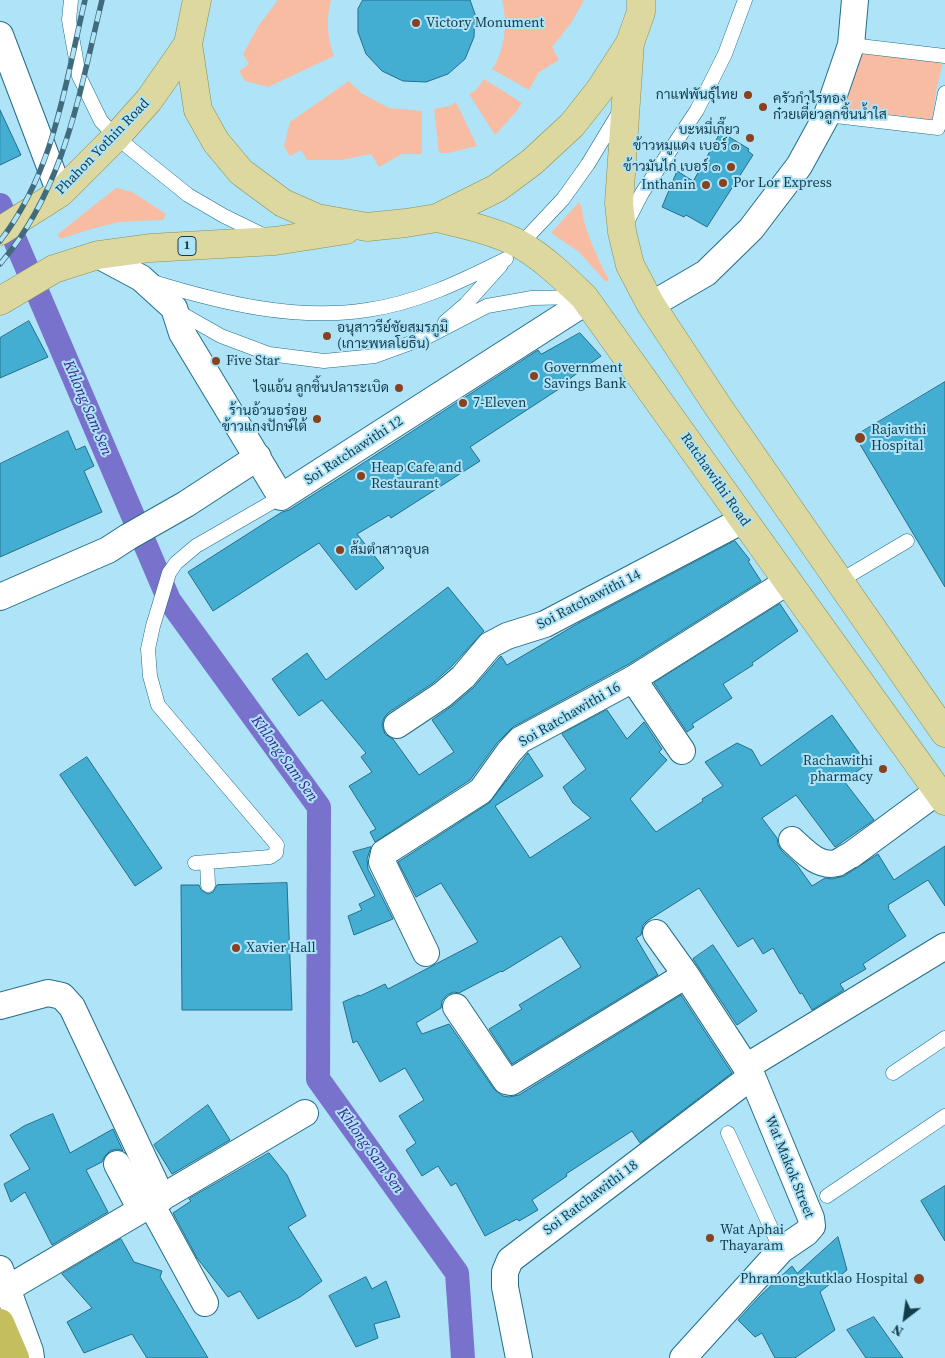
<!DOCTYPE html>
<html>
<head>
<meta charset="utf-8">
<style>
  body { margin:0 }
  #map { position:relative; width:945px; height:1358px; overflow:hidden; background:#aee3f8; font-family:"Source Serif 4",serif }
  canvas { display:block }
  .north { position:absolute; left:880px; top:1293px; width:50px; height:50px; -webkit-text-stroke:4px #aee3f8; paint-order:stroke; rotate:210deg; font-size:14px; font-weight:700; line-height:20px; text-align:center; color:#143d4c }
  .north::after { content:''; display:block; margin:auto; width:18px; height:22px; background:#143d4c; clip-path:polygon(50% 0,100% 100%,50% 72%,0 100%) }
</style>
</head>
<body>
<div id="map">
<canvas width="945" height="1358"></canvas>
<div class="north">N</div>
</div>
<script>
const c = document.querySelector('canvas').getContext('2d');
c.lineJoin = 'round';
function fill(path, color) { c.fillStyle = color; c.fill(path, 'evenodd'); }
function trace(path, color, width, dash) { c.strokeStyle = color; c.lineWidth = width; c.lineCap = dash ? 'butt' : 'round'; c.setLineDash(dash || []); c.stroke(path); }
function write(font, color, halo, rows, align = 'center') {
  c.font = font + ' "Source Serif 4",Sarabun,serif'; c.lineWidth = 4; c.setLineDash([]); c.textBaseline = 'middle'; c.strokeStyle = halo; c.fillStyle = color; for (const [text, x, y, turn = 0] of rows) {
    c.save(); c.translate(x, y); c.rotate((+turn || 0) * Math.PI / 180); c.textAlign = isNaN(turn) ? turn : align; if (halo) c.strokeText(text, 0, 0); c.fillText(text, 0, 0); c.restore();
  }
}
fill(new Path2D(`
  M278 0H331C326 18 327 38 334 56L268 87 245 81 239 71 249 64 243 54 259 25Z
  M502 0H584L571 23 552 47 559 60 539 72 529 90 492 69C505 52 508 20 502 0Z
  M856 53 943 62 936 91 932 120 897 115 842 111Z
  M484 79 522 103 516 112 495 135 469 94 476 90Z
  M349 81 361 93 389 108 422 111V154H402L379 167 371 154 341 160H307L301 150 290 156 284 146 290 122Z
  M456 102 477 146 448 153H439L434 109 450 106Z
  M116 188 132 192 166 214 163 220 119 222 91 229 60 239 58 234Z
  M579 202C583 207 582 215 584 221 590 242 599 261 609 280L606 282 578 251 551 233Z`), '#f8bca2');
trace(new Path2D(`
  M0 205 169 600 319 807 318 1079 457 1273 463 1358`), '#7872cd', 24);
const building = new Path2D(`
  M363 0H470L475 14 474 37 465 59 448 74 426 82 403 81 382 71 366 54 358 32V9Z
  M0 110 21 155 0 165Z
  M721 132 749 149 748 151 753 155 707 227 686 215 684 217 662 207 677 171 693 181Z
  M29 321 48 357 0 378V338Z
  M580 333 601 356 561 385 562 387 470 447 480 461 391 518 389 515 357 534 384 568 356 590 319 543 213 611 188 572 282 512 289 510 354 469 538 350 541 354Z
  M945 382V587L855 436Z
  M68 431 76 450 85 446 94 466 84 471 102 512 0 557V464Z
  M735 541 750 560 748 561 761 581 629 664 513 727 497 743 470 780 375 842 370 832 376 829 349 786 372 772 361 757 366 753 322 700 299 716 272 679 307 653 326 680 448 587 484 631 452 666 433 683 388 713 384 718 382 725 385 734 393 739 419 775 454 752 432 720 452 706 473 688 500 657 501 656 507 665 577 624Z
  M780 604 798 631 752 663 753 665 723 684 732 698 692 724 694 727 687 732 654 683Z
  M607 710 627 739 644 722 662 749 659 752 667 760 630 799 656 832 703 801 702 799 723 786 705 762 737 743 752 750 761 766 832 715 867 764 844 781 874 820 835 847 796 795 762 818 777 838 778 845 782 851 797 865 812 886 825 878 832 879 844 876 878 854 894 880 945 846V906L928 880 888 905 889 907 888 908 906 936 863 964 866 969 840 984 844 990 812 1010 802 993 800 994 773 948 763 954 753 938 738 947 699 888 647 921 643 925 641 935 636 938 658 975 512 1064 489 1029 522 1009 519 1005 581 967 561 936 502 972 501 971 459 993 454 992 447 995 442 1001 441 1008 416 1023 422 1034 449 1024 494 1089 503 1096 509 1097 519 1095 681 995 732 1073 640 1143 632 1131 566 1174 567 1176 532 1200 538 1210 519 1221 517 1219 485 1236 456 1183 451 1186 438 1166 422 1176 406 1150 416 1143 399 1116 424 1100 405 1068 380 1082 357 1041 353 1043 343 1002 359 995 360 996 385 984 388 989 478 942 441 883 416 897 398 862 489 803 528 753 543 776 495 806 530 858 591 818 573 803 563 787 586 769 562 734Z
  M87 757 162 868 135 886 60 775Z
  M371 847 367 859 368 869 393 919 354 935 348 916 362 910 359 904 375 896 353 852Z
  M287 883 292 1010H182L181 885H199L201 890 208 894 213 892 217 885Z
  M713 945 757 1011 737 1025 693 959Z
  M208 1105 230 1140 172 1174 154 1145Z
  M53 1114 70 1153 113 1129 123 1151 117 1149 110 1151 105 1156 102 1162 86 1170 108 1212 52 1245 25 1192 11 1202 4 1184 30 1169 10 1135 24 1126Z
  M269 1153 287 1175 306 1216 288 1227 322 1281 300 1297 258 1319 240 1291 228 1297 197 1258 173 1213 191 1201 189 1199Z
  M945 1186V1241L921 1201Z
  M838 1237 847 1270 820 1292 835 1330 795 1358H775L762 1333 755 1337 738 1320 760 1296 792 1266 797 1273Z
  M121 1239 134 1262 162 1271 160 1277 208 1358H147L132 1334 84 1353 67 1322 92 1308 62 1274Z
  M366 1277 372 1289 386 1281 400 1317 374 1324 378 1338 356 1347 329 1296Z
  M874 1317 903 1358H866L847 1330Z`);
fill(building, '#44add2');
trace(building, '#246f89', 1);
const service = new Path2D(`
  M71 0 69 20 79 76 101 121 116 137 188 195 224 216 265 236
  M851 45 945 56
  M827 115 938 128 945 93
  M625 226 642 193 697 110 725 54 745 0
  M518 247 563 199 588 164 620 111
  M153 282C222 303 295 321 367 310 417 303 462 281 506 259
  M177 311 221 336 269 354 324 361 375 356 427 337 487 306 532 298 583 297
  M445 322 466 304 501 265
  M838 582 907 541
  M207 862 208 885
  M195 863 270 857 276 853 277 845 158 705 150 676 148 649 153 626 169 573 176 563 196 546 281 497
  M893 1073 945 1038
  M728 1133 781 1250
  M827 1196 945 1116`);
const minor = new Path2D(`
  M0 35 60 193
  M98 255 141 278 174 308 182 333 281 497 587 301
  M651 305 706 273 751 229 799 166 827 115 851 45 855 0
  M0 597 108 550 128 537 186 504 258 457
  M633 679 682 751
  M397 725 442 695 463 677 490 645 507 636 545 624 743 520
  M792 840C804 851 819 868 837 863 841 861 846 857 851 855L938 791
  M656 933 686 975 752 1076 811 1218 812 1226 806 1233 781 1250 683 1358
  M426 953 382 862 384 853 481 791 509 752 520 740 633 679 787 582
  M0 1006 48 993 62 996 72 1007 162 1198
  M456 1007 506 1081 511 1082 686 975
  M746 1067 945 946
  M117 1164 141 1210
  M151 1204 205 1303
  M0 1269 30 1351 31 1358
  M7 1289 305 1113
  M519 1358 505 1287V1272L510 1260 752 1076`);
const primary = new Path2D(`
  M630 43 619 203 622 232 630 265 651 305 719 408 945 733
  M188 44 198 110 216 142 241 172 283 203 317 218 367 227 406 223 437 218 497 188 532 162 572 125 599 91 630 43 641 12V0
  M437 218C462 224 499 232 521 245 545 259 564 278 584 297L945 801
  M0 231 60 193 116 137 149 100 188 44 197 0
  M0 301 54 269 98 255 150 248 275 241 346 230`);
const motorway = new Path2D(`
  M0 1323 15 1358`);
trace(service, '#226e88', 15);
trace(minor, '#226e88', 28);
trace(primary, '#879158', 29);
trace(motorway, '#879158', 29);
trace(service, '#fff', 14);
trace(minor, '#fff', 26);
trace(primary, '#dcd89f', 28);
trace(motorway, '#c5be5f', 28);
const rail = new Path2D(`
  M0 241C55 170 65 84 85 0
  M0 264C65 188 79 94 102 0`);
trace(rail, '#3f6b7c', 5.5);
trace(rail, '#aee3f8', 4, [11]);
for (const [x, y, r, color] of [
  [416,23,5,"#89421f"],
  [748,95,5,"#89421f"],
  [763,107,5,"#89421f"],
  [750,138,5,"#89421f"],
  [731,167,5,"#89421f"],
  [723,183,5,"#89421f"],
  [706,185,5,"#89421f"],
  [327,336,5,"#89421f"],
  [216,361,5,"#89421f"],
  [534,376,5,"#89421f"],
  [399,388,5,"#89421f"],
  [463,403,5,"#89421f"],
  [317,419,5,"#89421f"],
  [860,438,6,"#89421f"],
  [361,476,5,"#89421f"],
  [340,550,5,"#89421f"],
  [883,769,5,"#89421f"],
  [236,948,5,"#89421f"],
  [710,1238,5,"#89421f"],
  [919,1279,6,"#89421f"]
]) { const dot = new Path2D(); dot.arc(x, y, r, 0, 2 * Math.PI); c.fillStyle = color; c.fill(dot); trace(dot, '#aee3f8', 2); }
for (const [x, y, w] of [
  [187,246,18]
]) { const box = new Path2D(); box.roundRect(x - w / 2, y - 9.5, w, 19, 4); c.fillStyle = '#aee3f8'; c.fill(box); trace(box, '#143d4c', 1); }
write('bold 12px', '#143d4c', null, [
  ["1",187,246]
]);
write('14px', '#143d4c', '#aee3f8', [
  ["Victory Monument",426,23],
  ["กาแฟพันธุ์ไทย",738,95,"right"],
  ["ครัวกำไรทอง",773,99],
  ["ก๋วยเตี๋ยวลูกชิ้นน้ำใส",773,115],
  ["บะหมี่เกี๊ยว",740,130,"right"],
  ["ข้าวหมูแดง เบอร์ ๑",740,146,"right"],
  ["ข้าวมันไก่ เบอร์ ๑",721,167,"right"],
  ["Por Lor Express",733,183],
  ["Inthanin",696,185,"right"],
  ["อนุสาวรีย์ชัยสมรภูมิ",337,328],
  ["(เกาะพหลโยธิน)",337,344],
  ["Five Star",226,361],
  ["Government",544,368],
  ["Savings Bank",544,384],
  ["ไจแอ้น ลูกชิ้นปลาระเบิด",389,388,"right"],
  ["7-Eleven",473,403],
  ["ร้านอ้วนอร่อย",307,411,"right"],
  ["ข้าวแกงปักษ์ใต้",307,427,"right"],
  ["Rajavithi",871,430],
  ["Hospital",871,446],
  ["Heap Cafe and",371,468],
  ["Restaurant",371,484],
  ["ส้มตำสาวอุบล",350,550],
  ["Rachawithi",873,761,"right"],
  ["pharmacy",873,777,"right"],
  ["Xavier Hall",246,948],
  ["Wat Aphai",720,1230],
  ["Thayaram",720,1246],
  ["Phramongkutklao Hospital",908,1279,"right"]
], 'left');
write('14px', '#143d4c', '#aee3f8', [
  ["Phahon Yothin Road",103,147,-46],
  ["Soi Ratchawithi 12",354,451,-33],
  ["Ratchawithi Road",715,480,55],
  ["Soi Ratchawithi 14",589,600,-27],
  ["Soi Ratchawithi 16",570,715,-30],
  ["Wat Makok Street",789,1167,68],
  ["Soi Ratchawithi 18",591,1198,-37]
]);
write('italic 15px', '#3a218e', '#aee3f8', [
  ["Khlong Sam Sen",87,408,67],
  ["Khlong Sam Sen",284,759,54],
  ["Khlong Sam Sen",370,1151,54]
]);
</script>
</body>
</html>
